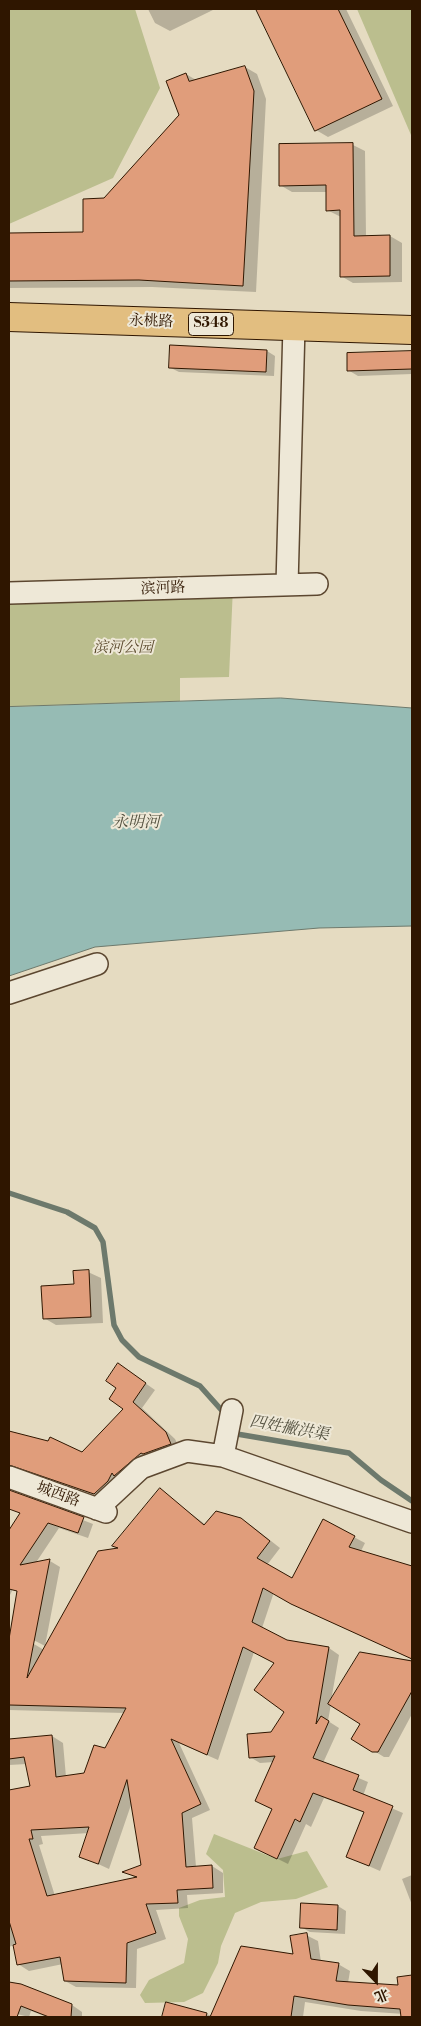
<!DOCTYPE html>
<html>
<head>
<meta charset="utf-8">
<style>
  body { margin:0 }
  #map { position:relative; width:421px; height:2026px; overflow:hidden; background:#e5dbc1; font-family:"Libre Bodoni","Noto Serif SC",serif }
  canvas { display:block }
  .frame { position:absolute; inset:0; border:10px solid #2f1600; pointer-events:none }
  .north { position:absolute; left:351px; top:1956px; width:50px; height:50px; -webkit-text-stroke:4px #eee8d7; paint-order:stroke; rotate:158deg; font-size:14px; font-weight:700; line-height:20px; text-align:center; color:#2f1600 }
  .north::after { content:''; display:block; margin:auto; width:18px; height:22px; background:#2f1600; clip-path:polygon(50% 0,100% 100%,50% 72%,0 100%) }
</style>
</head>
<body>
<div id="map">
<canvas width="421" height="2026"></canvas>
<div class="frame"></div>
<div class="north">北</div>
</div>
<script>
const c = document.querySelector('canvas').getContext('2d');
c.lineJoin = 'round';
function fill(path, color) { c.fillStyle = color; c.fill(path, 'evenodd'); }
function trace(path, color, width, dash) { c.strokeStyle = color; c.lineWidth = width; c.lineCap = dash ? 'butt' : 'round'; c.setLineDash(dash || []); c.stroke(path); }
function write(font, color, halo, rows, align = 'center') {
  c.font = font + ' "Libre Bodoni","Noto Serif SC",serif'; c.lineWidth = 4; c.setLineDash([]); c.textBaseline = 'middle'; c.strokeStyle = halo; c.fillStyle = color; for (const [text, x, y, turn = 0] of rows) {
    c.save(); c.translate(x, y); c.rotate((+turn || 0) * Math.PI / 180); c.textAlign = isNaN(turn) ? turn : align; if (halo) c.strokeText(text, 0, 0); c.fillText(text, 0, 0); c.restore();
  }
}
fill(new Path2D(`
  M9 9H135L160 88 113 178 9 224Z
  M357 9H412V136L411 135Z
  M233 587 229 677 180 678V701L9 707V603Z
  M214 1834 277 1859 307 1851 328 1887 296 1899 261 1902 235 1913 221 1946 218 1963 203 1993 184 2002 145 2003 140 1995 149 1980 184 1963 188 1939 179 1916V1908L200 1900 225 1897 223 1870 206 1854Z`), '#bbbe8e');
const water = new Path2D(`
  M281 698 412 708V926L319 928 95 947 9 976V707Z`);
fill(water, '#96bbb4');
trace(water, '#6d796c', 1);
fill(new Path2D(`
  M148 9H215L170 31 155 23Z
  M257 9H346L393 106 328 137 316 130Z
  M245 67 257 74 266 99 256 292 152 287 9 288V234H84L105 200 181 115 186 74 196 80Z
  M280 145H353L365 151 366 237 390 236 402 243V282L353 283 341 276V217L327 210V192H292L280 185Z
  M171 346 267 351 275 356 274 376 179 372 171 368Z
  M412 353V374L358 376 348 370V354Z
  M88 1272 101 1278 103 1323 56 1325 44 1318Z
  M128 1371 155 1390 142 1408 175 1439 180 1449 104 1499 47 1477 82 1454 125 1408Z
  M9 1429 10 1433 60 1449 37 1475 20 1471 9 1484Z
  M160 1490 206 1525 241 1519 252 1526 280 1548 267 1565 292 1580 324 1521 365 1543 361 1551 412 1567V1659L303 1609 274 1592 262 1628 286 1642 329 1648 339 1655 331 1701 360 1654 412 1660V1714L389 1757H384L353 1738 362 1724 331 1704 328 1721 339 1728 323 1763 368 1782 363 1796 403 1813 380 1871 348 1857 365 1813 324 1798 311 1827 306 1824 288 1864 256 1848 273 1810 256 1801 274 1762 260 1763 250 1757 272 1733 286 1711 275 1663 254 1652 218 1760 179 1743 210 1810 192 1818 196 1867 212 1866 223 1873V1893L187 1895 188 1908 156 1910 166 1939 137 1949 136 1988 76 1987 65 1981 63 1964 29 1971 18 1964 14 1945 9 1947V1791L31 1787 27 1764 9 1765V1741L52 1736 63 1743 66 1777 85 1774 105 1750 125 1713 9 1710V1642L34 1644 44 1650 120 1549ZM132 1802 143 1866 125 1872 136 1878 55 1896 39 1845 43 1844 41 1836 89 1833 81 1856 109 1869Z
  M31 1500 93 1524 88 1538 59 1528 35 1564 50 1561 60 1567 45 1646 24 1635 20 1575 9 1597V1532Z
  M412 1875V1905L402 1879Z
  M338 1906 346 1911 345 1934 310 1932 301 1927Z
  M306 1935 318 1941 321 1962 338 1964 350 1971 348 1983 400 1986 399 1978 412 1976V2017L404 2014 361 2011 305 2002 303 2017H163L167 2003 213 2016 294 1956Z
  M9 1982 72 2005 82 2012V2017H47L31 2011 29 2017 17 2014 16 2017H9Z`), '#0003');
trace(new Path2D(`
  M9 1193 67 1212 95 1228 103 1242 114 1325 122 1340 139 1357 200 1386 225 1414
  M235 1430 237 1434 349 1453 381 1480 412 1501`), '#6d796c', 5.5);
const building = new Path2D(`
  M256 9H338L382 99 315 131Z
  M245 66 254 91 243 286 139 280 9 281V233L83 232V199L104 198 179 115 166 81 186 73 189 81Z
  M353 143 354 236 390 235V276L340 277V210L326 211V185L279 186V144Z
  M170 345 267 350 266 372 169 368Z
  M412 351V369L347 371V353Z
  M89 1270 91 1317 43 1319 41 1286 74 1284 73 1271Z
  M118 1363 146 1383 133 1402 166 1432 171 1444 143 1454 141 1453 114 1476 112 1473 108 1481 94 1494 9 1465V1431L48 1441 50 1437 82 1452 123 1409 109 1399 116 1388 106 1381Z
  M160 1488 204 1525 216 1511 241 1518 270 1541 257 1558 292 1578 323 1519 355 1536 349 1547 412 1566V1659L291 1604 263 1588 252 1622 287 1640 329 1647 316 1724 321 1716 329 1721 313 1758 359 1775 353 1790 393 1806 369 1866 346 1857 364 1812 313 1793 300 1822 295 1819 277 1859 254 1848 272 1809 255 1801 275 1756 249 1758 247 1734 271 1732 284 1712 254 1690 274 1663 243 1647 207 1755 171 1739 201 1804 182 1813 186 1867 212 1865 213 1888 177 1890 178 1903 146 1904 156 1933 127 1943 126 1983 64 1981 60 1957 17 1965 13 1945 16 1944 9 1921V1790L30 1786 24 1757 9 1759V1739L52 1735 56 1777 84 1773 94 1745 105 1748 126 1708 9 1705V1639L17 1591 9 1589V1530L20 1513 9 1509V1490L84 1517 78 1533 48 1523 20 1565 50 1559 27 1678 98 1551 118 1548 112 1546ZM127 1780 141 1865 122 1872 137 1877 47 1896 29 1839H33L31 1830 89 1827 79 1857 98 1864Z
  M360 1652 412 1661V1691L378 1752H372L351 1739 360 1724 328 1704Z
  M301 1903 338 1905 337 1930 300 1928Z
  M307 1933 311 1959 339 1963 336 1981 398 1985 397 1977 412 1975V2017H401L400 2009 348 2005 294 1996 291 2017H210L241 1946 293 1954 290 1936Z
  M9 1982 21 1984 72 2004 71 2017H49L21 2006 17 2017H9Z
  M166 2002 207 2013 206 2017H162Z`);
fill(building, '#e09d7b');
trace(building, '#2f1600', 1);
const street = new Path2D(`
  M287 585 294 326
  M9 593 317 584
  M9 993 97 964
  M223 1456 232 1410
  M9 1477 106 1512
  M97 1509 141 1468 187 1451 223 1456 412 1522`);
const primary = new Path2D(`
  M9 317 412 330`);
trace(street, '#5c4730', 24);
trace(primary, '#2f1600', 30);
trace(street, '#eee8d7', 21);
trace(primary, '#e2be80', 28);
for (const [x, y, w] of [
  [211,324,45]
]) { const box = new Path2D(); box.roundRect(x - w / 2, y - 11.5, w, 23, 4); c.fillStyle = '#eee8d7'; c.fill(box); trace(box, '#2f1600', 1); }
write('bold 14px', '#2f1600', null, [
  ["S348",211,324]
]);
write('15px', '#2f1600', '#eee8d7', [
  ["永桃路",151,322,2],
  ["滨河路",163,589,-2],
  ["城西路",58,1495,20]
]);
write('italic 15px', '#59482b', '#eee8d7', [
  ["滨河公园",123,648]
]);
write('italic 16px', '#53503f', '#eee8d7', [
  ["永明河",136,823],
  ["四姓撇洪渠",289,1429,10]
]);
</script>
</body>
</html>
